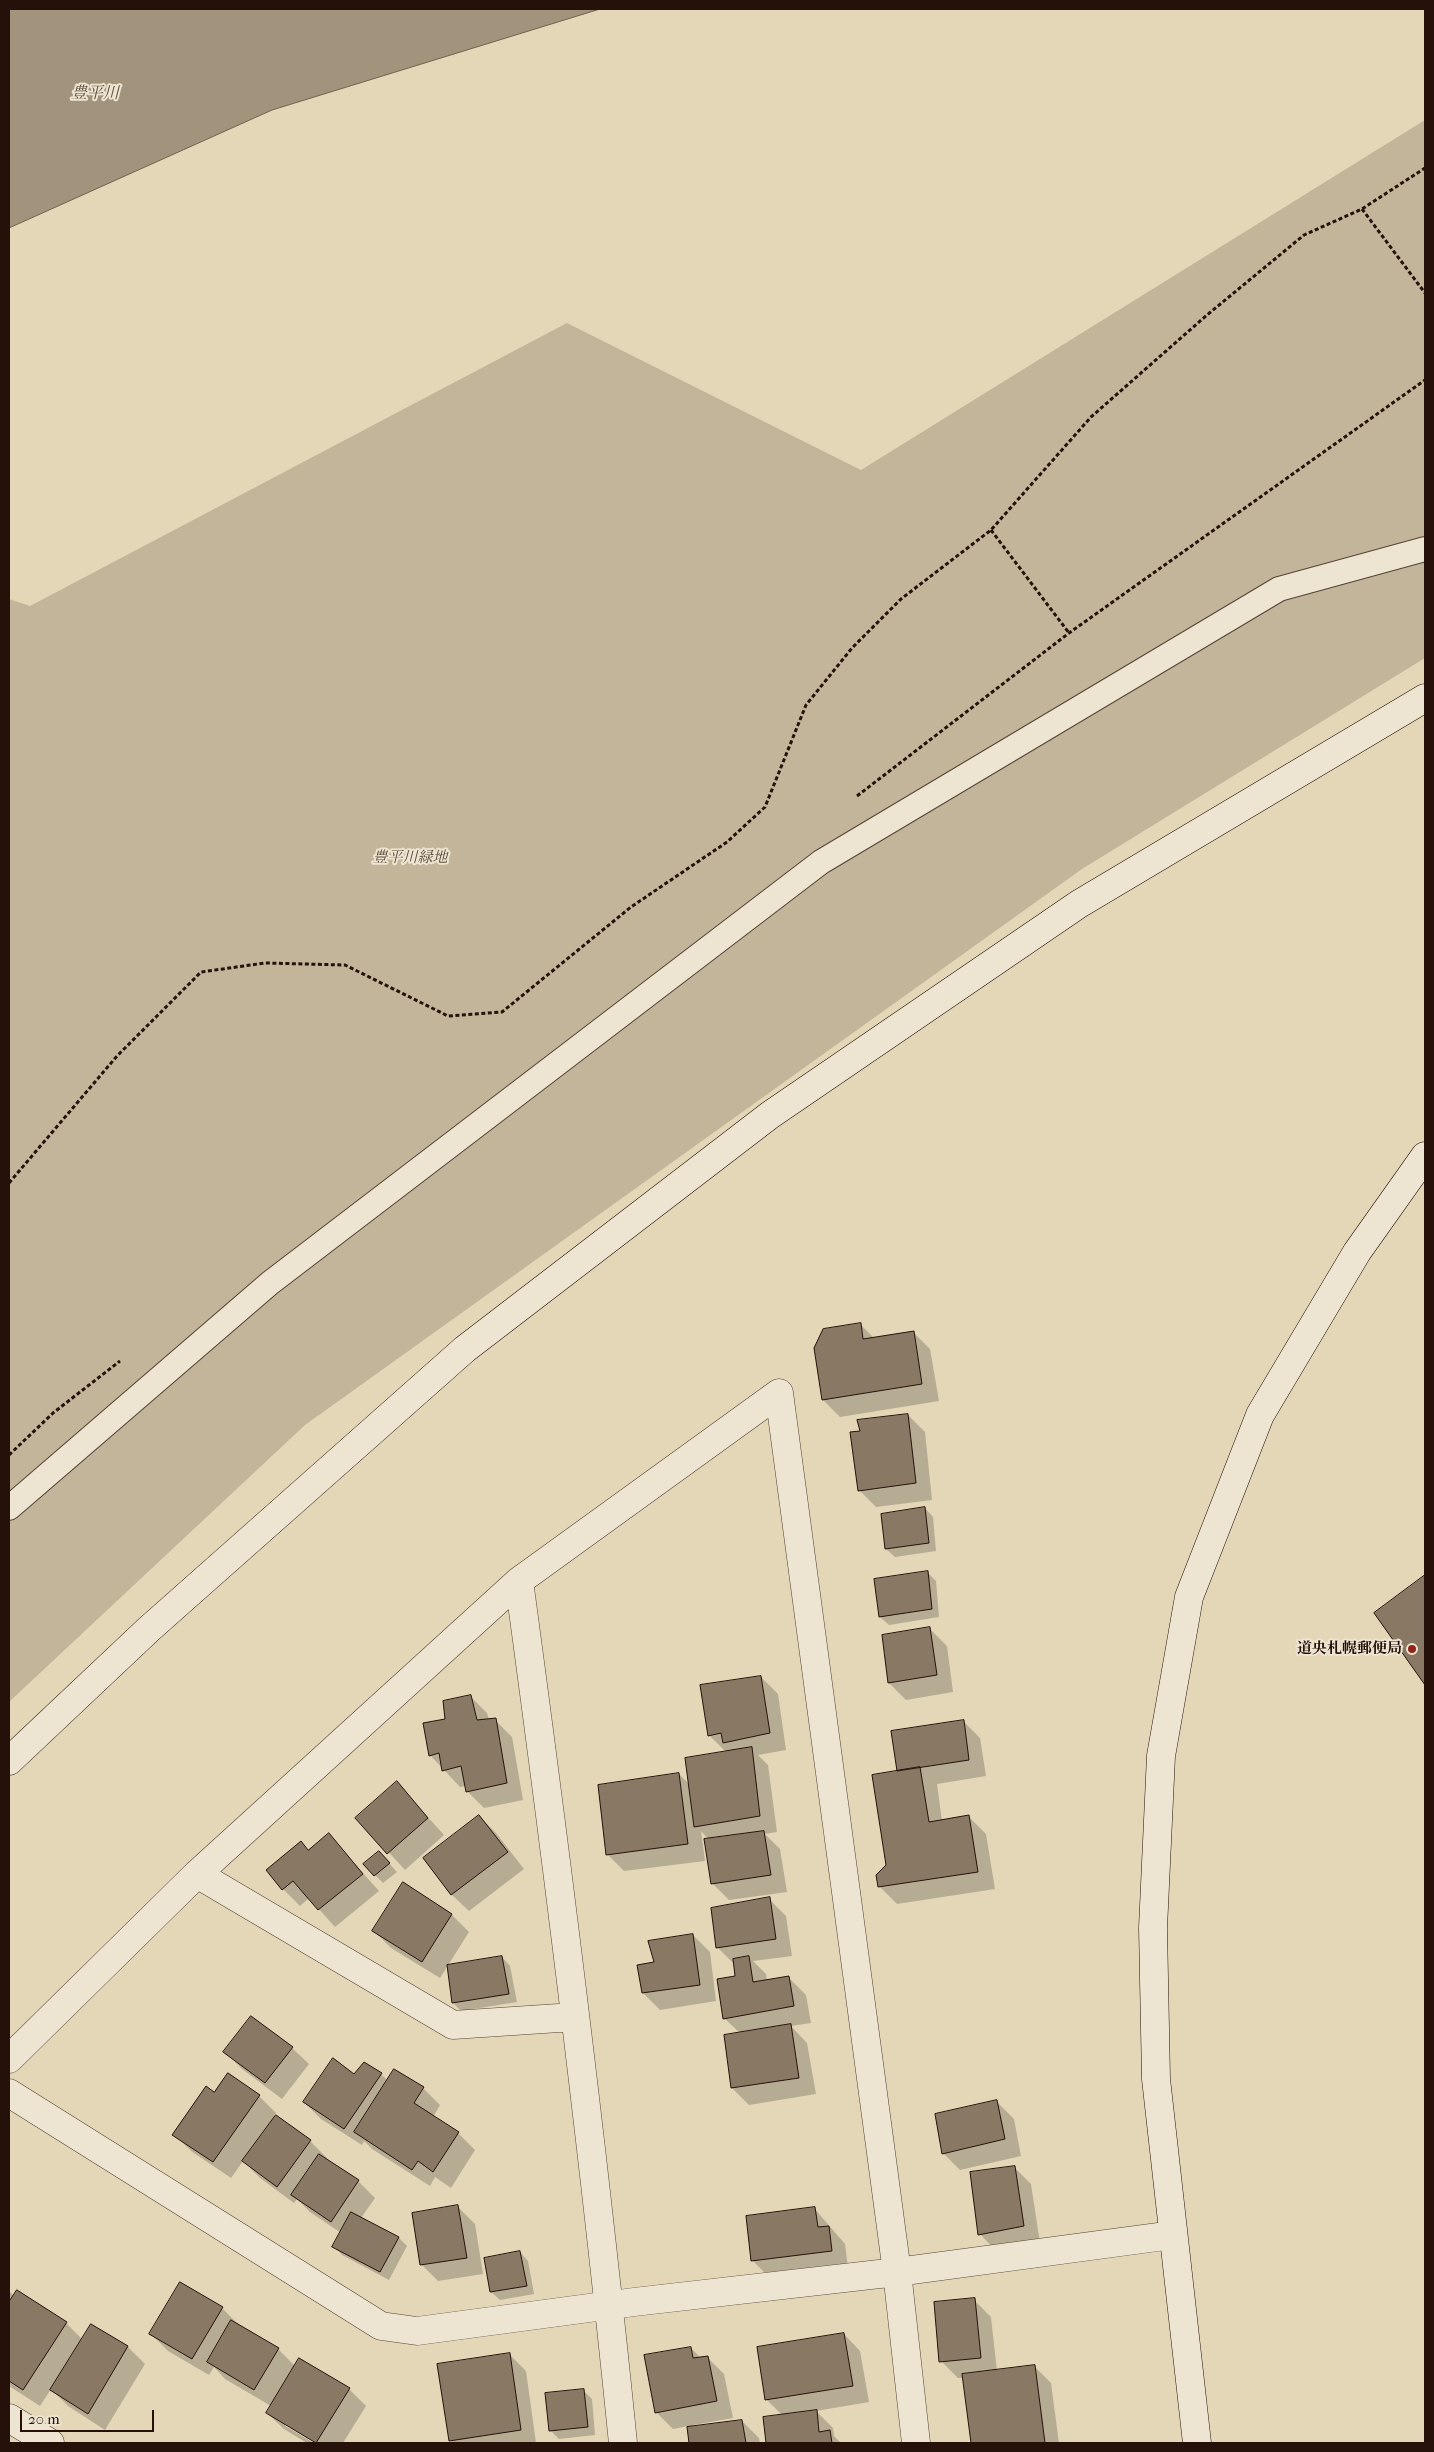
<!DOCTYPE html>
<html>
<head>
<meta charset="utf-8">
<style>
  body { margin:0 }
  #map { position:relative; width:1434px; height:2452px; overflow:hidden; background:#e3d7b8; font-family:"IM FELL French Canon",serif }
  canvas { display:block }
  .frame { position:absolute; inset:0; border:10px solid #251109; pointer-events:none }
  .scale { position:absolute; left:20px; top:2410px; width:134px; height:22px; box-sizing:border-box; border:2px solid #251109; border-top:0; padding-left:6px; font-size:15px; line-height:18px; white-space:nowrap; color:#251109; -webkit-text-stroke:4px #ede5d1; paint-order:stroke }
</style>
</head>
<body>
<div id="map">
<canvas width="1434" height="2452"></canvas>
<div class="frame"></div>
<div class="scale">20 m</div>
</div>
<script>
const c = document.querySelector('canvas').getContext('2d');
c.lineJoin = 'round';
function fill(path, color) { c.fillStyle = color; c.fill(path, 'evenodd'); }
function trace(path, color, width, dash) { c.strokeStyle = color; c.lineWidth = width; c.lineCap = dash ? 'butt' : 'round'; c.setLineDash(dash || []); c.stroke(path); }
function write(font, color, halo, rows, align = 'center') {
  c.font = font + ' "IM FELL French Canon","Noto Serif JP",serif'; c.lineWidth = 4; c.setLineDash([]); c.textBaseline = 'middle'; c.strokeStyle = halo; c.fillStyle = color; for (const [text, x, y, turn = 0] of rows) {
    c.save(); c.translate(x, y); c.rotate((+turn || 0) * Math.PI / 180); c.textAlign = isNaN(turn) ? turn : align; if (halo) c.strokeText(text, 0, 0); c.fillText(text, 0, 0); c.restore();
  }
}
fill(new Path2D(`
  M1425 120V658L1082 869 305 1425 9 1702V599L30 606 567 323 861 470Z`), '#c3b59a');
const water = new Path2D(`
  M9 9H600L272 110 9 228Z`);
fill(water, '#a2947c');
trace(water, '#70604e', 1);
fill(new Path2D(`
  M860 1324 875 1339 913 1332 930 1349 939 1401 840 1417 823 1400Z
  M908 1415 925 1432 932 1500 876 1507 859 1490 862 1432Z
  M925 1508 933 1517 936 1551 895 1557 886 1549Z
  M927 1572 936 1581 939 1617 889 1625 880 1617Z
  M1425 1577V1682L1375 1613Z
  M930 1629 947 1646 953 1692 906 1700 889 1683 883 1636Z
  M761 1677 778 1694 786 1750 758 1755 768 1765 777 1832 765 1834 780 1849 787 1892 729 1900 712 1883 709 1840 701 1831 705 1861 624 1871 607 1854 679 1774 690 1785 726 1752 709 1735Z
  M470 1696 487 1713 489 1720H495L512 1737 523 1800 484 1808 467 1791 466 1786 460 1787 430 1755 446 1720Z
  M963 1721 980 1738 986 1776 937 1784 942 1821 969 1817 986 1834 995 1889 897 1904 880 1887 878 1875 887 1866 898 1772Z
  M397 1783 444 1835 405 1870 357 1818Z
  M479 1816 496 1833 524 1869 469 1911 452 1895 425 1859Z
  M329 1835 379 1891 335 1927 309 1898 300 1906 283 1889 309 1851Z
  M387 1861 397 1872 383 1883 375 1875Z
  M403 1884 452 1915 469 1932 440 1978 391 1948 374 1931Z
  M769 1899 786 1916 792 1956 753 1961 766 1974 767 1981 789 1978 806 1995 811 2023 791 2026 807 2043 816 2094 749 2105 732 2088 740 2033 724 2018 737 1977 735 1965 717 1947Z
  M693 1935 710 1952 716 2001 660 2010 643 1993 655 1963Z
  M502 1957 510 1966 517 2002 461 2011 453 2003Z
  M292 2048 309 2064 282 2099 242 2069 225 2052Z
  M395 2071 423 2088 440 2105 433 2117 458 2133 475 2150 451 2188 435 2177 430 2186 372 2149 364 2141 362 2145 321 2119 304 2102 354 2076 381 2074 388 2081Z
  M215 2094 259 2096 276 2113 274 2115 310 2141 327 2158 326 2160 358 2181 375 2198 361 2218 399 2238 407 2246 389 2280 342 2255 334 2246 341 2233 310 2212 297 2199 294 2203 260 2178 243 2161 231 2178 191 2151 174 2134Z
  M997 2102 1014 2119 1021 2156 960 2170 943 2153Z
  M1014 2167 1031 2184 1040 2243 996 2251 980 2234Z
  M458 2207 475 2224 483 2274 438 2281 421 2264Z
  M814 2208 845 2244 848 2268 769 2277 752 2260Z
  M520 2252 528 2261 534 2294 500 2300 491 2292Z
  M9 2291 14 2296 66 2323 83 2340 92 2326 128 2347 145 2364 105 2430 68 2406 51 2389 40 2406 9 2386Z
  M974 2300 991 2317 997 2371 1034 2366 1051 2383 1059 2443H972L964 2378H958L941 2361Z
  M222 2308 239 2325 278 2349 295 2366 349 2389 366 2406 343 2443H319L285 2423V2426L314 2443H307L284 2429 267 2413 271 2406 225 2379 214 2367 209 2375 168 2351 151 2334Z
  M844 2334 860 2351 869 2402 816 2411 833 2428 834 2436 841 2443H768L764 2418 783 2416 766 2399Z
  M691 2348 701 2358 707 2357 724 2374 733 2418 693 2425V2428L742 2421 759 2438 760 2443H690L688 2426 673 2429 656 2412Z
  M509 2354 526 2371 536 2443H453L450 2440Z
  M583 2390 592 2399 595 2435 559 2439 550 2430Z`), '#0003');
const building = new Path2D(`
  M861 1323 863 1339 914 1331 922 1384 822 1400 814 1348 823 1329Z
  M908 1414 916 1483 858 1491 850 1432 860 1431 857 1420Z
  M925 1507 929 1543 885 1549 881 1514Z
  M928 1571 932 1609 879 1617 874 1579Z
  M1425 1575V1685L1374 1613Z
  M930 1627 937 1675 888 1683 882 1635Z
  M761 1676 770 1733 723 1743 721 1733 708 1736 700 1685Z
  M471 1695 477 1720 496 1718 507 1783 466 1792 461 1766 442 1771 439 1753 429 1756 423 1723 445 1719 443 1701Z
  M964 1720 969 1760 897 1771 891 1731Z
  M752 1747 760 1816 694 1827 685 1758Z
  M920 1767 929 1822 969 1815 978 1872 878 1887 876 1875 886 1865 872 1775Z
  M679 1773 688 1844 606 1855 598 1785Z
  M397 1781 428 1818 387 1854 355 1818Z
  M479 1815 508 1852 451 1895 423 1858Z
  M764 1831 771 1875 711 1884 704 1839Z
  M329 1833 363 1874 318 1910 293 1881 282 1890 266 1870 301 1841 308 1850Z
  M379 1851 390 1863 374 1876 363 1864Z
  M403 1882 452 1914 422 1962 372 1931Z
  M770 1897 776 1939 716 1948 711 1908Z
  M693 1934 700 1985 642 1993 637 1965 654 1962 648 1941Z
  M502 1956 509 1994 452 2003 447 1965Z
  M749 1956 753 1982 789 1976 794 2006 723 2019 717 1979 735 1976 733 1959Z
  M251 2016 293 2047 265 2083 223 2052Z
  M791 2024 799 2078 731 2088 724 2035Z
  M333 2058 354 2074 364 2062 382 2073 344 2129 303 2102Z
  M394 2069 424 2087 414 2103 459 2132 433 2172 418 2161 412 2170 354 2132Z
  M228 2073 260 2095 213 2162 172 2135 206 2086 214 2092Z
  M997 2100 1005 2139 942 2154 935 2114Z
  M276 2115 311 2140 277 2187 242 2161Z
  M319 2154 359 2180 331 2222 291 2195Z
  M1015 2166 1024 2226 978 2235 970 2172Z
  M458 2205 467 2258 420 2265 412 2213Z
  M815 2207 818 2227 829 2226 832 2251 751 2261 746 2216Z
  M351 2212 399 2237 380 2272 332 2247Z
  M520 2251 527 2286 490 2292 484 2258Z
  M180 2282 223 2307 192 2359 149 2334Z
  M17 2290 67 2322 23 2390 9 2381V2302Z
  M975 2298 981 2358 939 2362 934 2302Z
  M231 2320 279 2348 254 2390 207 2362Z
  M91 2324 128 2346 88 2414 50 2390Z
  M844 2333 853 2386 765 2400 757 2347Z
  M691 2347 693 2358 708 2356 717 2401 655 2413 644 2355Z
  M510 2353 521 2430 449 2441 437 2364Z
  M299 2358 350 2388 316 2443 266 2413Z
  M1035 2365 1045 2443H971L962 2374Z
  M584 2389 588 2427 549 2431 545 2393Z
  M817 2410 819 2432 830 2430 832 2443H766L763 2417Z
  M742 2420 746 2443H689L687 2427Z`);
fill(building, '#887864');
trace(building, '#251109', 1);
const lane = new Path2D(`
  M9 1508 270 1283 821 862 1279 589 1425 549`);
const street = new Path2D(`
  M519 1581C558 1868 594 2155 623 2443
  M197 1874 453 2025 574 2017
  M9 2059 197 1874 519 1581 779 1393 897 2272 916 2443
  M9 2093 381 2326 417 2331 634 2302 897 2272 1172 2235
  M9 2418 50 2443`);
const secondary = new Path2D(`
  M9 1761 149 1629 465 1349 770 1115 1079 904 1425 698
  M1197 2443 1156 2079 1153 1928 1161 1756 1189 1597 1260 1415 1357 1252 1425 1156`);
trace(lane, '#544235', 26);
trace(street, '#544235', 29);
trace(secondary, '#251109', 29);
trace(new Path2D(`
  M1362 209 1425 293
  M991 530 1069 633
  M857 796 1069 633 1425 380
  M9 1183 117 1056 201 972 265 963 345 965 448 1016 502 1012 631 907 727 842 765 807 806 705 852 648 901 599 991 530 1091 417 1207 315 1304 235 1362 209 1425 168
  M9 1455 53 1413 120 1361`), '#251109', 3, [4, 2.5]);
trace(lane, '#ede5d1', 24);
trace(street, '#ede5d1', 28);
trace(secondary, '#ede5d1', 28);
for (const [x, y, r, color] of [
  [1412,1649,5,"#8f2418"]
]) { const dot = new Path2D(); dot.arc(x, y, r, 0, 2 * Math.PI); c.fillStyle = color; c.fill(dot); trace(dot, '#ede5d1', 2); }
write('italic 15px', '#5c4a3c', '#ede5d1', [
  ["豊平川緑地",410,858]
]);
write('bold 15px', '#251109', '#ede5d1', [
  ["道央札幌郵便局",1402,1649]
], 'right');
write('italic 16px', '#5d4c3d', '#ede5d1', [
  ["豊平川",95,94]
]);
</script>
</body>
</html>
